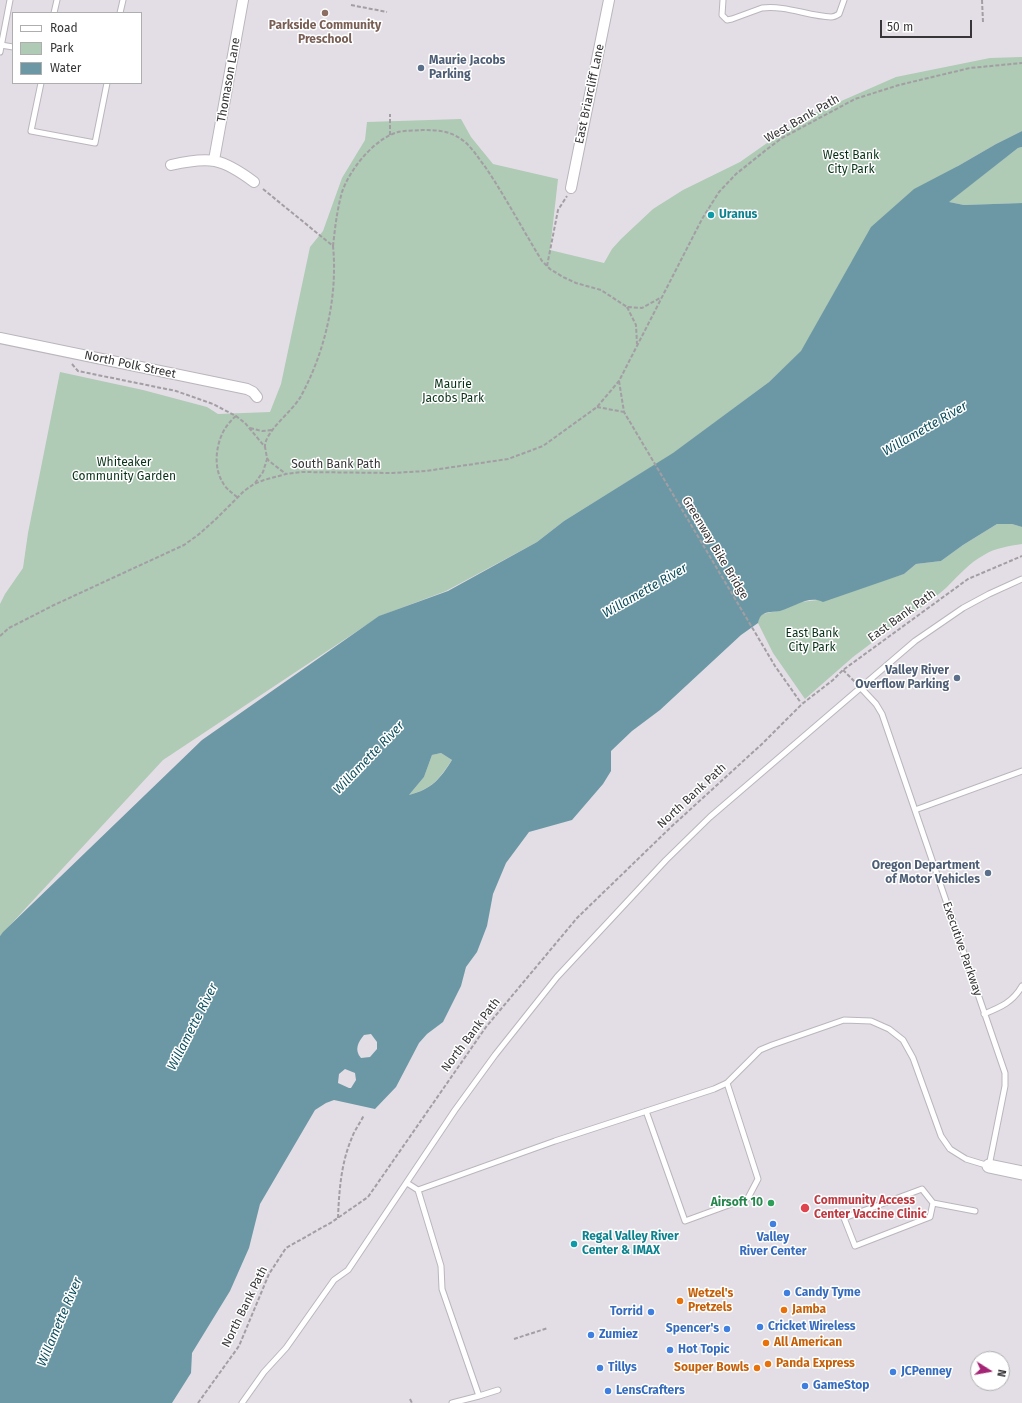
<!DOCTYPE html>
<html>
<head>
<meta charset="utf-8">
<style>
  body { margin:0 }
  #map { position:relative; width:1022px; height:1403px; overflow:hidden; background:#e3dee5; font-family:"Fira Sans",sans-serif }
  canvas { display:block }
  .legend { position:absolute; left:12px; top:12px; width:130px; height:72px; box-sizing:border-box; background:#fff; border:1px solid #afaeaf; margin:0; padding:5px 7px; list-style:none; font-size:12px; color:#373537 }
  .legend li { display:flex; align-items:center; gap:8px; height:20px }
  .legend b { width:20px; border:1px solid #afaeaf }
  .north { position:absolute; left:970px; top:1351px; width:40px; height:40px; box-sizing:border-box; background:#fff; border:1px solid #afaeaf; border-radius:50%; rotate:101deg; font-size:11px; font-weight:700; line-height:16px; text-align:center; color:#373537 }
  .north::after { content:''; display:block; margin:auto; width:14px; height:18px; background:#a42475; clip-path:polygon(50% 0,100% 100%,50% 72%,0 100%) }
  .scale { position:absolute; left:880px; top:20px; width:92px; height:18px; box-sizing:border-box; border:2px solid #373537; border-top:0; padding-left:5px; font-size:12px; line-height:14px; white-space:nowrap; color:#373537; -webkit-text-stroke:3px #fff; paint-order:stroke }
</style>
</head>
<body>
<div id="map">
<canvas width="1022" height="1403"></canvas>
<ul class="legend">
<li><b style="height:5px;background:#fff"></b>Road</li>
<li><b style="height:11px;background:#afcab5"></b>Park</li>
<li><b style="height:11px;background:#6c98a6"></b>Water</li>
</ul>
<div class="north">N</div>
<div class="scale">50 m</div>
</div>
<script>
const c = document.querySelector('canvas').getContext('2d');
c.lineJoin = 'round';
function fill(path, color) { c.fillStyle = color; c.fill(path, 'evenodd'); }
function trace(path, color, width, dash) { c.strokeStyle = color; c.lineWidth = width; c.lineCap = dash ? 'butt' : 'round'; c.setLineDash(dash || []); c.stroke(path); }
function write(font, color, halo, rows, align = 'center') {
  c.font = font + ' "Fira Sans",sans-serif'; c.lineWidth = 3; c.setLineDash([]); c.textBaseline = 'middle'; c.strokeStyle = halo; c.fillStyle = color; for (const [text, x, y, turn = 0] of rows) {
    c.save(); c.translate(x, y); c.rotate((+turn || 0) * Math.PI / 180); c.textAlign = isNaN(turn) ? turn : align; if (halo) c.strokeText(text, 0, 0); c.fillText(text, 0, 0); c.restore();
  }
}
fill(new Path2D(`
  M1022 57V131L996 144 958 166 852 261 802 351 769 382 674 453 564 521 537 542 446 591 380 616 163 760 0 936V604L5 594 23 568 28 533 60 372 143 390 207 407 218 414 270 412 281 384 310 247 323 231 342 178 365 140 367 122 461 119 471 137 493 164 558 179 550 250 604 263 612 249 621 239 653 209 683 190 740 162 797 122 814 113 896 77 990 58Z
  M1022 147V203L964 205 948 202 1018 148Z
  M997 524H1012L1022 527V544C1009 546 995 548 984 555 969 563 958 576 947 587 935 598 915 612 902 620L853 657 805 699 773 653 758 623 759 618 763 614 781 610 801 602 818 600 904 574 916 564 941 561 963 545Z
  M441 753 452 760C438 780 433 788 409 795L424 777 432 755Z`), '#afcab5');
fill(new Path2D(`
  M1022 131V147L1018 148 949 202 964 205 1022 203V527L1012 524H997L963 545 941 561 916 564 904 574 823 602C808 595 795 607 780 611 774 612 767 611 762 615 759 618 759 620 758 623L741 635 660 710 632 731 611 751V771L603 784 572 820 529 832 506 863 493 894 487 926 477 952 466 967 461 986 443 1022 427 1034 419 1043 396 1087 375 1109 334 1100 326 1103 315 1110 260 1204 249 1248 230 1291 192 1353 191 1373 172 1403H0V936L3 932 202 740 379 616 448 591 537 542 564 521 673 453 769 382 801 351 871 227 914 189 958 166 996 144ZM441 753 452 760C440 779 432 789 409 795L424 777 432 755ZM371 1034 377 1042V1049L370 1057 361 1058C354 1050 358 1042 364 1035ZM345 1069 355 1073 356 1080 351 1088H349L338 1083 339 1074Z`), '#6c98a6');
const service = new Path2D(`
  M723 0 722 15 727 20 732 19 762 8C785 5 808 16 831 17 834 17 836 16 839 14L844 0
  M54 13 57 0
  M120 13 123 0
  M1 45 13 47
  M0 52 10 0
  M41 83 31 131 95 143 107 83
  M915 810 1022 771
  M984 1014C1001 1007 1013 1002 1022 986
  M646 1111 685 1221 748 1198 758 1179 727 1083
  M407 1183 418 1190 441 1266 442 1289 479 1396 452 1403
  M922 1189 933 1203 930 1217 855 1246 844 1218Z
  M418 1190 555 1141 714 1089 727 1083 760 1050 772 1045 844 1020 871 1021 889 1029 903 1040 913 1058 941 1136 950 1149 966 1159 989 1166 1005 1086V1073L882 714 876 704 861 688
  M933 1203 975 1211
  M479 1396 498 1390
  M242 1403 264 1372 286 1348 334 1280 348 1270 455 1110 495 1055 557 977 666 860 710 817 915 641 963 608 989 594 1022 579`);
const minor = new Path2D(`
  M214 160 243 0
  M171 165C210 156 222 158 254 182
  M571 188 609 0
  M0 338 247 389 253 392 257 397`);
const tertiary = new Path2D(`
  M989 1166 1022 1173`);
trace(service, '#bbb5bc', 7);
trace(minor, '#bbb5bc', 12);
trace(tertiary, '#bbb5bc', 15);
trace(new Path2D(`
  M982 0 983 22
  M351 5 387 12
  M390 135V114
  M263 189 333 246C338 296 325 352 301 396 293 411 264 432 265 447
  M333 246C335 228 337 210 342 192 350 169 374 139 398 132 406 130 415 131 422 130 439 130 452 131 465 142 473 149 479 159 486 168 506 198 523 230 542 261L550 269 563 277 576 283 601 290 627 307 642 308 660 298
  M547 266 558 210 567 196
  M627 307 636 325 637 344
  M72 364 78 371 176 391 213 404 236 416 245 423 265 447 267 458 269 461 286 474
  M619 381 624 412 775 666 801 703
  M597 407 624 412
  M236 416C232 419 229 423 226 427 216 442 213 466 222 481 225 488 231 492 237 497
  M250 428 262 431 272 430
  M255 483 263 472 267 459
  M0 636 9 628 54 605 184 545 198 535 216 519 244 491 254 484 264 480 286 474 302 472 392 473 426 471 508 459 543 446 597 407 619 381 702 219 719 192 736 174 766 150 782 138 855 99 899 85 970 68 1022 63
  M843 670 855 682
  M338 1218C339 1192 341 1164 351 1140 354 1131 360 1123 364 1115
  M514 1339 548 1328
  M410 1399 412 1403
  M198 1403 239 1346 269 1274 286 1248 332 1222 368 1197 486 1027 577 918 671 827 763 743 802 704 833 680 843 670 968 579 1022 556`), '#a29ea3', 2, [4, 2]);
trace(service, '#fff', 5);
trace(minor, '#fff', 10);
trace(tertiary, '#fff', 13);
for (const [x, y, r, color] of [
  [325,13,4,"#8d6e63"],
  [421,68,4,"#5c6f8a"],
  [711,215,4,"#0f9aa8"],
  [957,678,4,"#5c6f8a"],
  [988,873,4,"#5c6f8a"],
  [771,1203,4,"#2e9e5b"],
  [805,1208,5,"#e0444e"],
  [773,1224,4,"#3f7fe0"],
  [574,1244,4,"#0f9aa8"],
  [787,1293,4,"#3f7fe0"],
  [680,1301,4,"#e8710a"],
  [784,1310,4,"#e8710a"],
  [651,1312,4,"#3f7fe0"],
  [760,1327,4,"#3f7fe0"],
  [727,1329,4,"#3f7fe0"],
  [591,1335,4,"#3f7fe0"],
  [766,1343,4,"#e8710a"],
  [670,1350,4,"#3f7fe0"],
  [768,1364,4,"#e8710a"],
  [600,1368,4,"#3f7fe0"],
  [757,1368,4,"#e8710a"],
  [893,1372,4,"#3f7fe0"],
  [805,1386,4,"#3f7fe0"],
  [608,1391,4,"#3f7fe0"]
]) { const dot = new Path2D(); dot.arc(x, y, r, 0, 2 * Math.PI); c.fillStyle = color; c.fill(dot); trace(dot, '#fff', 1.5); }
write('bold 12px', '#785e54', '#fff', [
  ["Parkside Community",325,26],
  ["Preschool",325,40]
]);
write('bold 12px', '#4e5e75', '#fff', [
  ["Maurie Jacobs",429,61,"left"],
  ["Parking",429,75,"left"],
  ["Valley River",949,671],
  ["Overflow Parking",949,685],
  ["Oregon Department",980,866],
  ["of Motor Vehicles",980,880]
], 'right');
write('12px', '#373537', '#fff', [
  ["Thomason Lane",229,80,-80],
  ["East Briarcliff Lane",590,94,-78],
  ["West Bank Path",802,119,-30],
  ["North Polk Street",130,365,12],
  ["South Bank Path",336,465],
  ["Greenway Bike Bridge",715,548,59],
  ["East Bank Path",902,616,-36],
  ["North Bank Path",692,796,-43],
  ["Executive Parkway",962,949,71],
  ["North Bank Path",471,1035,-53],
  ["North Bank Path",245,1307,-64]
]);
write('12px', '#083218', '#fff', [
  ["West Bank",851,156],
  ["City Park",851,170],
  ["Maurie",453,385],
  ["Jacobs Park",453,399],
  ["Whiteaker",124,463],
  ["Community Garden",124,477],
  ["East Bank",812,634],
  ["City Park",812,648]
]);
write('bold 12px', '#0d838f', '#fff', [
  ["Uranus",719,215],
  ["Regal Valley River",582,1237],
  ["Center & IMAX",582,1251]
], 'left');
write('bold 12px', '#be3a42', '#fff', [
  ["Community Access",814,1201],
  ["Center Vaccine Clinic",814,1215]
], 'left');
write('bold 12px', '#27864d', '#fff', [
  ["Airsoft 10",763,1203]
], 'right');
write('bold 12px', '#366cbe', '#fff', [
  ["Valley",773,1238,"center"],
  ["River Center",773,1252,"center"],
  ["Candy Tyme",795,1293],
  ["Torrid",643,1312,"right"],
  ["Cricket Wireless",768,1327],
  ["Spencer's",719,1329,"right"],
  ["Zumiez",599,1335],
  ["Hot Topic",678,1350],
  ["Tillys",608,1368],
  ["JCPenney",901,1372],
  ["GameStop",813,1386],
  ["LensCrafters",616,1391]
], 'left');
write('bold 12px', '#c56008', '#fff', [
  ["Wetzel's",688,1294],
  ["Pretzels",688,1308],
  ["Jamba",792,1310],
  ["All American",774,1343],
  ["Panda Express",776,1364],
  ["Souper Bowls",749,1368,"right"]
], 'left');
write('italic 13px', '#115160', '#fff', [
  ["Willamette River",925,429,-30],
  ["Willamette River",645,591,-30],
  ["Willamette River",369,758,-46],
  ["Willamette River",193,1027,-63],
  ["Willamette River",60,1322,-67]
]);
</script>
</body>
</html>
